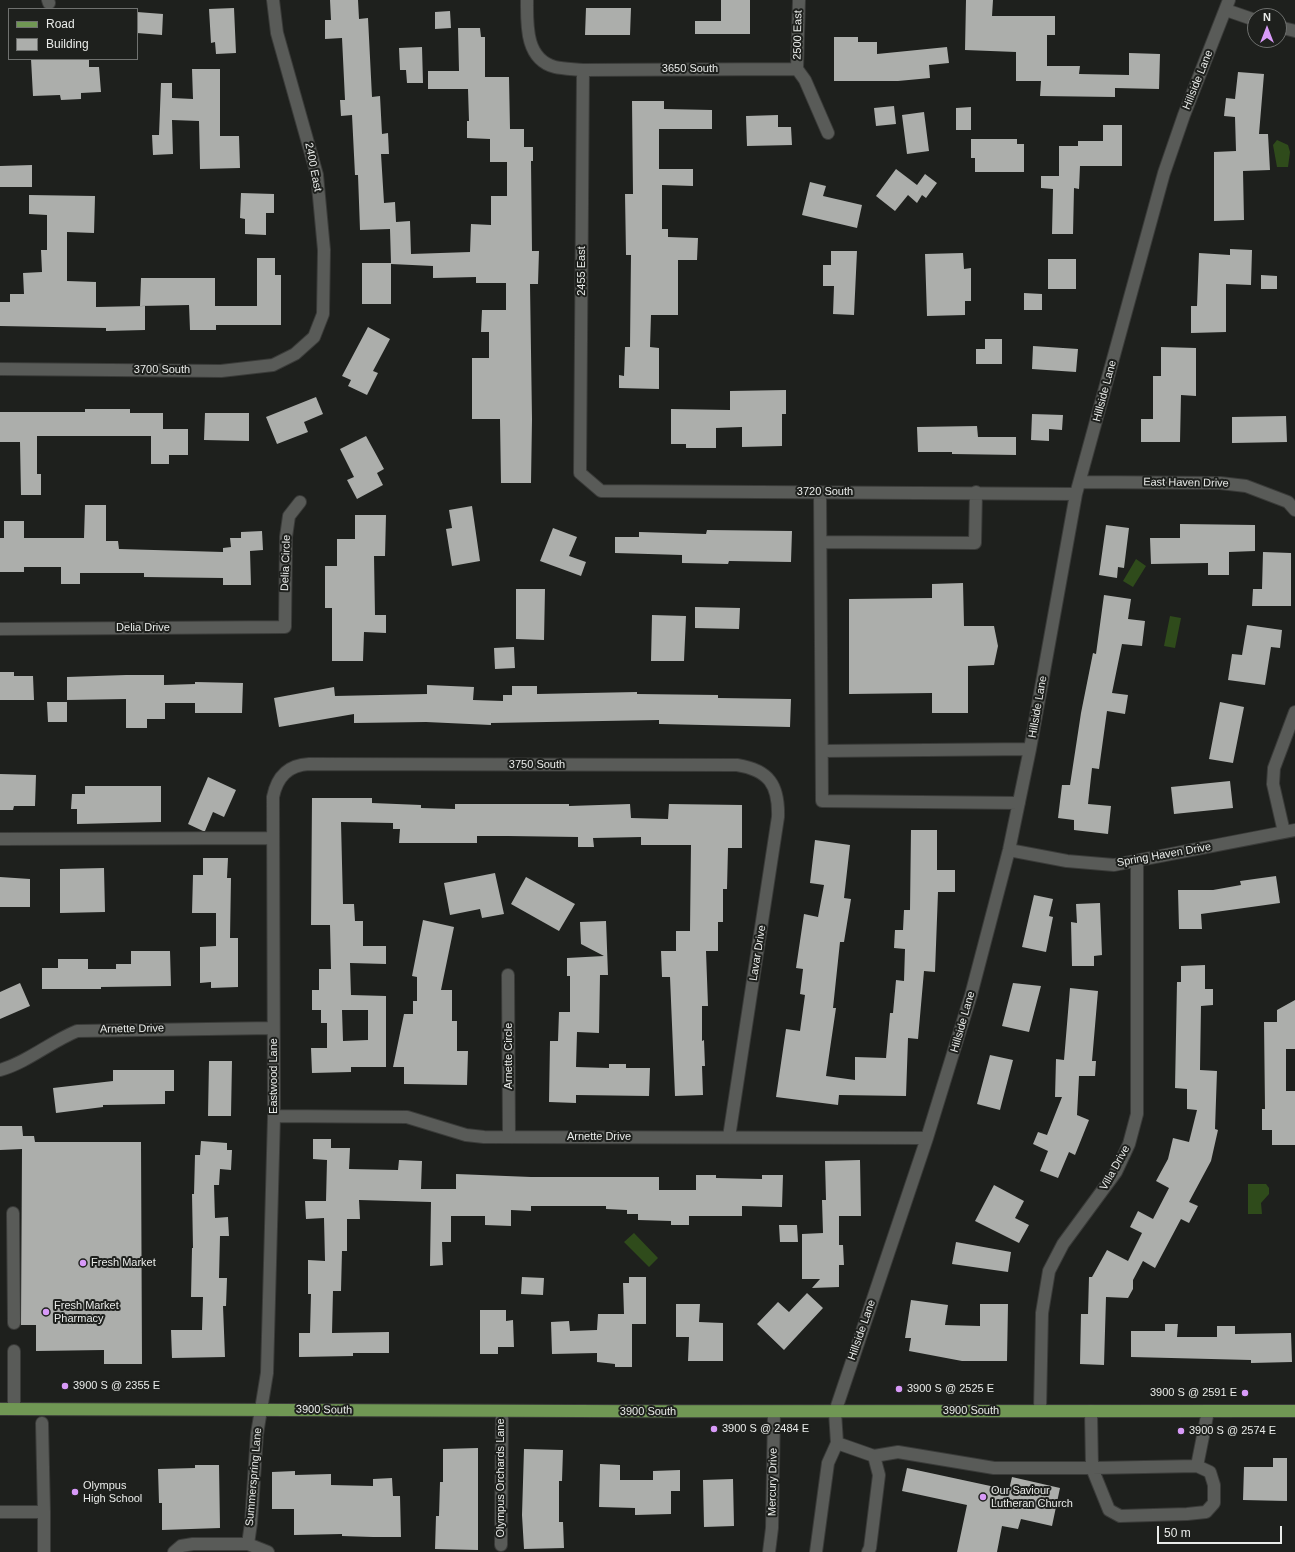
<!DOCTYPE html>
<html>
<head>
<meta charset="utf-8">
<style>
  body { margin:0 }
  #map { position:relative; width:1295px; height:1552px; overflow:hidden; background:#1e201d; font-family:Arial,sans-serif }
  canvas { display:block }
  .legend { position:absolute; left:8px; top:8px; width:130px; height:52px; box-sizing:border-box; background:#1e201d; border:1px solid #6f716f; margin:0; padding:5px 7px; list-style:none; font-size:12px; color:#e9ebe9 }
  .legend li { display:flex; align-items:center; gap:8px; height:20px }
  .legend b { width:20px; border:1px solid #6f716f }
  .north { position:absolute; left:1247px; top:8px; width:40px; height:40px; box-sizing:border-box; background:#1e201d; border:1px solid #6f716f; border-radius:50%; rotate:0deg; font-size:11px; font-weight:700; line-height:16px; text-align:center; color:#e9ebe9 }
  .north::after { content:''; display:block; margin:auto; width:14px; height:18px; background:#d89af8; clip-path:polygon(50% 0,100% 100%,50% 72%,0 100%) }
  .scale { position:absolute; left:1157px; top:1526px; width:125px; height:18px; box-sizing:border-box; border:2px solid #e9ebe9; border-top:0; padding-left:5px; font-size:12px; line-height:14px; white-space:nowrap; color:#e9ebe9; -webkit-text-stroke:3px #1e201d; paint-order:stroke }
</style>
</head>
<body>
<div id="map">
<canvas width="1295" height="1552"></canvas>
<ul class="legend">
<li><b style="height:5px;background:#709754"></b>Road</li>
<li><b style="height:11px;background:#acaeab"></b>Building</li>
</ul>
<div class="north">N</div>
<div class="scale">50 m</div>
</div>
<script>
const c = document.querySelector('canvas').getContext('2d');
c.lineJoin = 'round';
function fill(path, color) { c.fillStyle = color; c.fill(path, 'evenodd'); }
function trace(path, color, width, dash) { c.strokeStyle = color; c.lineWidth = width; c.lineCap = dash ? 'butt' : 'round'; c.setLineDash(dash || []); c.stroke(path); }
function write(font, color, halo, rows, align = 'center') {
  c.font = font + ' Arial,sans-serif'; c.lineWidth = 4; c.setLineDash([]); c.textBaseline = 'middle'; c.strokeStyle = halo; c.fillStyle = color; for (const [text, x, y, turn = 0] of rows) {
    c.save(); c.translate(x, y); c.rotate((+turn || 0) * Math.PI / 180); c.textAlign = isNaN(turn) ? turn : align; if (halo) c.strokeText(text, 0, 0); c.fillText(text, 0, 0); c.restore();
  }
}
fill(new Path2D(`
  M1277 140 1288 145 1290 152 1288 167H1277L1273 145Z
  M1136 559 1146 566 1133 587 1123 581Z
  M1170 616 1181 618 1175 648 1164 646Z
  M1248 1184H1266L1269 1188V1194L1261 1203 1262 1214H1248Z
  M634 1233 658 1258 649 1267 624 1242Z`), '#2f4b1b');
fill(new Path2D(`
  M330 0H358L359 19 368 18 372 97 380 96 382 134 388 133 389 154H381L384 203 395 202 396 222 410 221 411 254 470 252 471 224 491 225V196H507V162H490V139L467 138V121H469L468 89H428V71H459L458 28H480L481 37H485V77H509L510 129H524V147H533V161H531L532 251H539L538 284H530L532 419 531 483H501L500 419H472V358H489V332H481L482 310H506V283H476V277L433 278V266L391 264V304H362V263H391L390 229 360 230 358 175H355L352 115 341 116 340 100H345L342 38 325 39V20H331Z
  M721 0H750V34H695V21H721Z
  M966 0H993L992 16H1055V35H1047V66H1080L1079 74 1129 75V53L1160 54 1159 89 1115 88V97L1040 96 1041 81H1016V52L965 50Z
  M234 8 236 53 216 54 215 42 211 43 209 9Z
  M586 8H631L630 35H585Z
  M450 11 451 28 435 29V12Z
  M137 12 163 14 162 35 137 33Z
  M834 37H858V42H877V54L947 47 949 63 929 65 930 78 898 81H834Z
  M422 47 423 83H407L406 70H400L399 48Z
  M31 59H89V67H99L101 92 81 93V99L61 100 60 95 33 96Z
  M192 69H220V136H239L240 168 200 169 199 121 172 120 173 154 153 155 152 135H159L161 83H172V98L193 99Z
  M1238 72 1264 74 1259 134H1268L1270 170 1243 171 1244 220 1214 221V152L1236 151 1235 117 1224 116 1226 98 1235 99Z
  M632 101H664V109L712 110V129H659V169H693V186L662 185V229H668V237L698 238 697 260H678V315H651L650 347 659 348V389L619 388V375L624 376 625 347H630L631 255H626L625 194H633Z
  M894 106 896 124 876 126 874 108Z
  M971 107V130H956V108Z
  M924 112 929 151 907 154 902 115Z
  M778 115V127H791L792 145 747 146 746 116Z
  M1103 125H1122V166H1080L1079 189 1074 188 1073 234H1052L1053 189 1041 188V176H1059V146H1078V141H1103Z
  M971 139H1017V144H1024V172H975V158H971Z
  M32 165V187H0V166Z
  M896 169 917 185 925 174 937 183 926 198 922 195 917 203 908 195 895 211 876 196Z
  M810 182 826 186 823 196 862 205 857 228 802 215Z
  M241 193 274 194V213H266V235L245 234V219L240 218Z
  M29 195 95 196 94 233 67 232V281L96 282V307L145 306V330L106 331V328L0 326V302H10V294H24L23 273 42 272 41 250H47V215L29 214Z
  M1230 249 1252 250 1251 285 1226 284V332L1191 333V306H1197L1199 253 1230 255Z
  M831 251H857L854 315 833 314 834 286H823V265H831Z
  M963 253 964 269 971 268V301H965V315L927 316 925 254Z
  M257 258H275V275H281V325H216V330H190L189 305 140 306 141 278H215V306H257Z
  M1048 259H1076V289H1048Z
  M1261 275 1277 276V289H1261Z
  M1024 293 1042 294V310H1024Z
  M368 327 390 339 373 371 378 373 367 395 348 386 351 380 342 376Z
  M985 339H1002V364H976V349H985Z
  M1033 346 1078 349 1076 372 1032 369Z
  M1161 347 1196 348V396L1181 395 1180 442H1141V419H1153V376H1161Z
  M786 390V414H782V446L742 447V427L716 428V448H686V444H671V409L730 410V391Z
  M316 397 323 414 304 422 308 432 277 444 266 417Z
  M85 409H130V413H163V429H188V455H169V464H151V436H37V474H41V495H21L20 442H0V412H85Z
  M205 413H249V441L204 440Z
  M1032 414 1063 415 1062 430 1049 429V441L1031 440Z
  M1286 416 1287 442 1232 443V417Z
  M977 426 978 437H1016V455L952 454V452H918L917 427Z
  M366 436 384 469 377 473 383 485 357 499 347 480 354 477 340 449Z
  M85 505H106V541H118L119 549 223 552V548L231 547 230 538H241V532L262 531 263 550 250 551 251 585H223V578L144 577V573H80V584H61V567H24V572H0V538H4V521H24V538H84Z
  M472 506 480 561 452 566 446 529 452 528 449 510Z
  M355 515H386L385 556H374L375 615H386V633L364 632 363 661H332V608H325V566H337V539H355Z
  M1180 524 1255 525V551L1229 552V575H1208V563L1151 564 1150 538H1180Z
  M1106 525 1129 528 1124 568 1118 567 1117 578 1099 575Z
  M553 528 577 537 569 556 586 562 581 576 540 561Z
  M707 530 792 531 791 562 729 561 728 564 682 563V555L615 553V537H639V532L706 534Z
  M1263 552 1291 553V606H1252L1253 589H1262Z
  M963 583 964 626H994L998 646 994 665 968 666V713H932V693L849 694V599L932 598V584Z
  M516 589H545L544 640 516 639Z
  M1104 595 1131 599 1128 619 1145 621 1142 646 1122 644 1112 693 1128 695 1125 714 1107 711 1099 769 1092 768 1088 804 1111 806 1108 834 1074 830V820L1058 818 1062 785H1070L1081 713 1093 653 1096 654Z
  M695 607 740 608 739 629 695 628Z
  M652 615 686 616 684 661H651Z
  M1247 625 1282 630 1280 648 1271 647 1265 685 1228 680 1232 654 1242 655Z
  M514 647 515 668 495 669 494 648Z
  M0 672H14V676H33L34 700H0Z
  M126 675H164V685L195 684V682L243 683 242 713H195V703H165V719H147V728H126V699L67 700V677Z
  M427 685 474 687 473 700 503 701V695H512V686H537V694L637 692V694L718 695V698L791 699 790 727 659 724V720L491 723V725L426 722 354 723V714L279 727 274 698 334 687 335 696 427 694Z
  M47 702H67V722H48Z
  M1220 702 1244 707 1233 763 1209 759Z
  M0 774 36 775 35 806H14L13 810H0Z
  M208 777 236 790 224 817 213 812 205 831H203L188 824Z
  M1230 781 1233 808 1174 814 1171 787Z
  M85 786H161V822L77 824V809H71L72 794H85Z
  M312 798H372V803L421 805V808L455 809V804H569V806L630 804 631 818 668 819 669 804 742 805V848H728L727 889H723V922H718V951H706L708 1006H702V1041L704 1040 705 1066H702L703 1095 675 1096 670 977H662L661 951H676V931H690L691 845H641V837L593 838 594 847H578V837L508 836H477V843H399L400 829H393V823L341 822 343 904H354L355 921H363V946H386V964L350 963 351 995 386 996V1067H351V1072L312 1073 311 1048H327V1023H321V1010H312V990H319V969H331L330 925H311ZM342 1010H368V1040L343 1041Z
  M911 830H937V870H955V892H938L935 972 924 971 918 1039 908 1038 906 1096 839 1095 838 1105 776 1097 786 1029 800 1031 805 995 800 994 803 969 796 968 804 914 818 917 824 885 810 883 815 840 850 845 844 898 851 899 844 942H840L833 1008H836L826 1076 855 1080V1057L886 1058 890 1013H893L896 980 904 981 905 949 894 948 895 930H903L904 910H910Z
  M203 858H228L227 878H231L230 938H238V987L211 988V982L200 983V947L216 946V913H192L193 875H203Z
  M104 868 105 912 60 913V869Z
  M495 873 504 914 482 918 480 909 450 915 444 883Z
  M1276 876 1280 903 1201 914 1202 929H1179L1178 890H1213L1241 885 1240 881Z
  M0 877 30 879V907H0Z
  M526 877 575 904 559 931 511 904Z
  M1034 895 1053 899 1049 916 1053 917 1046 952 1022 947Z
  M1100 903 1102 955 1094 956V966H1072L1071 922 1077 923 1076 904Z
  M423 920 454 927 441 990H452V1021H457V1051H468L467 1085 404 1084V1067H393L404 1014H413V1001H417V977L412 976Z
  M606 921 608 975H600L599 1033 577 1032 576 1067 609 1068V1064H626V1068H650L649 1096 576 1095V1103L549 1102 550 1041H558L559 1012H570V976H567V958L604 956 581 944 580 922Z
  M131 951H170L171 986 101 987V989H42V968H58V959H88V969H116V964H131Z
  M1205 965V989H1213V1005L1201 1006 1200 1070 1217 1071 1215 1129 1218 1130 1211 1161 1189 1202 1198 1206 1189 1223 1181 1219 1155 1268 1143 1261 1133 1280V1289L1128 1298 1106 1297 1104 1365 1080 1364 1081 1314H1088L1089 1277H1092L1107 1250 1128 1261 1142 1233 1130 1227 1138 1211 1153 1219 1169 1188 1156 1181 1168 1159 1173 1138 1189 1142 1197 1110 1187 1109V1089L1175 1088 1177 982H1181V966Z
  M20 983 30 1006 0 1019V992Z
  M1013 983 1041 986 1029 1032 1002 1026Z
  M1070 988 1098 991 1092 1061H1096L1095 1076H1079L1077 1115 1089 1120 1075 1155 1069 1152 1058 1178 1040 1171 1048 1151 1033 1144 1038 1132 1047 1135 1062 1097H1055L1056 1059 1064 1060Z
  M1295 1000V1049H1286V1091H1295V1145H1272V1130H1262V1109H1265L1264 1022H1277V1010Z
  M990 1055 1013 1060 1000 1110 977 1104Z
  M209 1061H232L231 1116H208Z
  M113 1070H174V1091H165V1104L103 1105V1107L56 1113 53 1088 113 1081Z
  M0 1126H22L23 1136H34L35 1142H141L142 1364H104V1350L36 1351V1325H21L22 1149 0 1150Z
  M313 1139H331V1148H350L349 1169 398 1170 399 1160 422 1161 421 1189H456V1174L531 1177H659V1190H696V1175H716V1178L762 1179V1175H783L782 1207 742 1206V1216H689V1225H671V1221L638 1220V1214H627V1210L606 1209V1206H531V1211L511 1210V1226L485 1225V1216H451V1242H442L443 1265 430 1266 431 1202 359 1200 360 1219H347V1251H342L341 1291H333L332 1333 389 1332V1353H353V1356L299 1357V1333H310L311 1294H308V1260L325 1261 324 1218 306 1219 305 1201H326L327 1160 313 1159Z
  M201 1141 227 1143V1150H232L231 1170 220 1169 219 1185H214L215 1218 228 1217 229 1236H220L219 1278H227L226 1306H223L225 1357 172 1358 171 1330H202L203 1297H191L192 1248H193L192 1194H194L195 1155H200Z
  M860 1160 861 1216H839V1245H843L844 1265H839V1287L812 1288 820 1279H802V1234L823 1233 822 1200H826L825 1161Z
  M994 1185 1024 1201 1015 1218 1029 1225 1019 1243 975 1221Z
  M779 1225H797L798 1242H780Z
  M956 1242 1011 1252 1008 1272 952 1264Z
  M522 1277 544 1278 543 1295 521 1294Z
  M629 1277H646V1324H632V1367H615V1364L597 1362V1353L552 1354 551 1322 569 1321 570 1331 597 1330 598 1314H624L623 1283H629Z
  M807 1293 823 1308 784 1350 757 1324 778 1302 789 1312Z
  M911 1300 948 1305 945 1325 980 1326V1304H1008L1007 1361H962L909 1351 911 1338H905Z
  M676 1304H700L699 1322 723 1323V1361H688L689 1337H676Z
  M480 1310H506V1321L513 1320 514 1347H498V1354H480Z
  M1165 1324H1178L1177 1337H1217V1326H1235V1334L1291 1333 1292 1362 1251 1363V1360L1131 1357V1331H1165Z
  M478 1448V1550L435 1549 436 1516H439L440 1482H443V1449Z
  M524 1449 563 1450 562 1481H559V1522H563L564 1548 524 1549 522 1515Z
  M1273 1458H1287V1501L1243 1500 1244 1467H1273Z
  M600 1464 620 1465V1480H653V1471L680 1470V1491H671V1514L635 1515V1508L599 1507Z
  M195 1465H219L220 1528 162 1530V1503H159L158 1469 195 1468Z
  M907 1468 1009 1490 1012 1477 1060 1488 1052 1526 1021 1519 1018 1529 1002 1526 997 1552H957L967 1505 902 1491Z
  M295 1471V1475L331 1474V1485L373 1486V1479L392 1478 393 1496H400L401 1537H373L342 1536V1534L294 1535V1509H272V1472Z
  M733 1479 734 1526 704 1527 703 1480Z`), '#acaeab');
const minor = new Path2D(`
  M48 0 49 3
  M527 0C527 24 525 59 555 67 563 69 574 69 583 70L797 69
  M1226 10 1255 20
  M1279 27 1295 31
  M797 69 805 80 828 133
  M797 69 799 0
  M583 70 580 473 601 491 1076 494
  M0 369 221 371 273 365 295 354 314 337 323 314 324 250 317 175 277 33 273 0
  M1081 482 1220 483 1246 486 1288 502 1295 510
  M820 492 822 801 1019 803
  M821 542 975 543 976 492
  M0 629 285 627 286 537 289 516 300 502
  M822 751 1030 749
  M1284 832 1273 784 1274 768 1295 712
  M0 839 273 838
  M1009 850 1067 861 1114 865 1295 830
  M508 975 509 1137
  M0 1070C28 1062 50 1042 77 1031L273 1028
  M274 1116 407 1117 466 1135 484 1137 927 1138
  M13 1213 14 1323
  M14 1351V1409
  M1040 1410 1042 1313 1049 1271 1063 1244 1116 1172 1129 1144 1137 1114V861
  M837 1443 874 1456 898 1452 994 1468H1092L1091 1411
  M1197 1466 1210 1472 1214 1485V1503L1206 1512 1187 1514 1120 1516 1109 1510 1092 1468 1197 1466 1208 1411
  M0 1512H44L42 1423
  M44 1512V1552
  M248 1544 251 1523 257 1434 267 1373 274 1116 273 797C277 777 288 765 309 764L737 765C769 770 779 785 778 817L729 1137
  M501 1545 502 1412
  M174 1552 181 1546 193 1544H248L268 1552
  M769 1552 772 1528 774 1413
  M816 1552 828 1463 837 1443 835 1412 927 1138 971 995 1009 850 1030 749 1076 494 1164 173 1184 115 1229 0
  M868 1552 870 1548 879 1475 874 1456`);
const major = new Path2D(`
  M0 1409C432 1412 863 1411 1295 1411`);
trace(minor, '#3a3b39', 14);
trace(major, '#3a3b39', 14);
trace(minor, '#595b58', 12);
trace(major, '#709754', 12);
for (const [x, y, r, color] of [
  [83,1263,4,"#d89af8"],
  [46,1312,4,"#d89af8"],
  [65,1386,4,"#d89af8"],
  [899,1389,4,"#d89af8"],
  [1245,1393,4,"#d89af8"],
  [714,1429,4,"#d89af8"],
  [1181,1431,4,"#d89af8"],
  [75,1492,4,"#d89af8"],
  [983,1497,4,"#d89af8"]
]) { const dot = new Path2D(); dot.arc(x, y, r, 0, 2 * Math.PI); c.fillStyle = color; c.fill(dot); trace(dot, '#1e201d', 1.5); }
write('11px', '#e9ebe9', '#1e201d', [
  ["2500 East",798,35,-89],
  ["3650 South",690,69],
  ["Hillside Lane",1198,80,-68],
  ["2400 East",313,167,79],
  ["2455 East",582,271,-90],
  ["3700 South",162,370],
  ["Hillside Lane",1105,391,-75],
  ["East Haven Drive",1186,483,1],
  ["3720 South",825,492],
  ["Delia Circle",286,563,-88],
  ["Delia Drive",143,628],
  ["Hillside Lane",1038,707,-80],
  ["3750 South",537,765],
  ["Spring Haven Drive",1164,855,-10],
  ["Lavar Drive",758,953,-81],
  ["Hillside Lane",963,1022,-74],
  ["Arnette Drive",132,1029,-1],
  ["Arnette Circle",509,1056,-90],
  ["Eastwood Lane",274,1076,-90],
  ["Arnette Drive",599,1137],
  ["Villa Drive",1115,1168,-61],
  ["Hillside Lane",862,1330,-71],
  ["3900 South",324,1410,1],
  ["3900 South",971,1411],
  ["3900 South",648,1412],
  ["Summerspring Lane",254,1477,-85],
  ["Olympus Orchards Lane",501,1478,-90],
  ["Mercury Drive",773,1482,-89]
]);
write('11px', '#e9ebe9', '#1e201d', [
  ["Fresh Market",91,1263],
  ["Fresh Market",54,1306],
  ["Pharmacy",54,1319],
  ["3900 S @ 2355 E",73,1386],
  ["3900 S @ 2525 E",907,1389],
  ["3900 S @ 2591 E",1237,1393,"right"],
  ["3900 S @ 2484 E",722,1429],
  ["3900 S @ 2574 E",1189,1431],
  ["Olympus",83,1486],
  ["High School",83,1499],
  ["Our Saviour",991,1491],
  ["Lutheran Church",991,1504]
], 'left');
</script>
</body>
</html>
